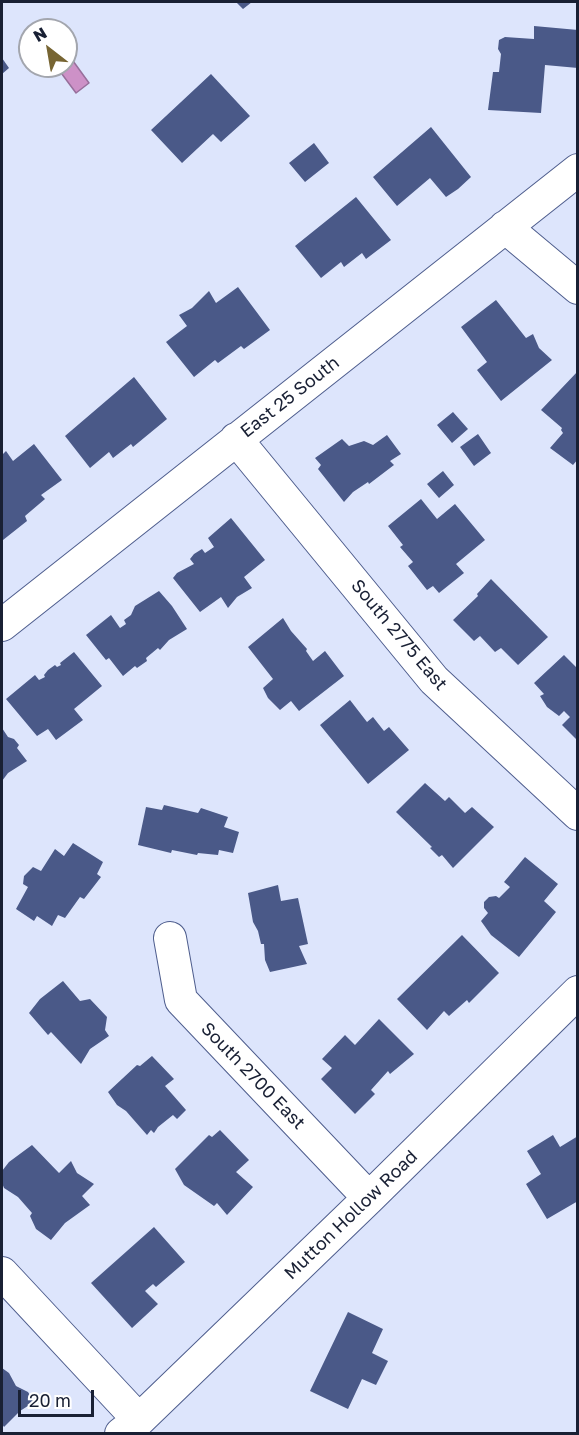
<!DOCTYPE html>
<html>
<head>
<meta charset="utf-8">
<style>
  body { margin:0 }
  #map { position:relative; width:579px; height:1435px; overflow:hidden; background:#dde5fc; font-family:"Golos Text",sans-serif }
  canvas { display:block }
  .frame { position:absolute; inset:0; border:3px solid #192034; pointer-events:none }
  .north { position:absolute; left:18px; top:18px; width:60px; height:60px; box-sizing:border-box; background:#fff; border:2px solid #a3a6ae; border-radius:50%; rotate:329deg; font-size:16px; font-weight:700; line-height:24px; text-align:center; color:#192034 }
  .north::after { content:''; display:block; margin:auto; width:21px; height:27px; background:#776533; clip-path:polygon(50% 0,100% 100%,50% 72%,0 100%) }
  .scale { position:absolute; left:18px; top:1390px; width:76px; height:27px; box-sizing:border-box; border:3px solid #192034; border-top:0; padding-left:8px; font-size:18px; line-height:21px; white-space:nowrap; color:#192034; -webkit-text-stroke:4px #fff; paint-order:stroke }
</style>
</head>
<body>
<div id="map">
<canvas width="579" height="1435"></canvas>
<div class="frame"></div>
<div class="north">N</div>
<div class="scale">20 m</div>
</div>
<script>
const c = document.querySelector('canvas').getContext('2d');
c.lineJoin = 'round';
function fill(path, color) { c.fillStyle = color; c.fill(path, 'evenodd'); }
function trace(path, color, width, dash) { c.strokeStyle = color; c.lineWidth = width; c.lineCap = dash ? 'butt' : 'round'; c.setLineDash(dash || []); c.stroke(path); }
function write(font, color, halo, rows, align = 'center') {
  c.font = font + ' "Golos Text",sans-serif'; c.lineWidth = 6; c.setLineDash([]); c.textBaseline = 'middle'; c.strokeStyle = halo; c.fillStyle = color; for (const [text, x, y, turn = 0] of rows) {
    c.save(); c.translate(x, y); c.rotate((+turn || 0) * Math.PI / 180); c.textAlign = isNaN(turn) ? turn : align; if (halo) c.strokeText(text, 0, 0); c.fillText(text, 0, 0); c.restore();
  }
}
const water = new Path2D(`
  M68 54 89 83 76 93 56 66H66V55Z`);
fill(water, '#cd91c7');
trace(water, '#976f9b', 1.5);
fill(new Path2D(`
  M236 2H252L243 9Z
  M534 26 578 30V68L545 65 541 113 488 110 493 72H499L501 54 498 49 499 40 505 37 534 39Z
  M2 58 9 68 2 74Z
  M211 74 250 116 221 142 213 134 182 163 151 130Z
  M431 127 471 177 458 189 446 197 430 178 397 206 373 177Z
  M314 143 329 163 305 182 289 163Z
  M356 197 391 240 366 259 362 253 344 267 341 262 321 278 295 246Z
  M238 287 270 330 244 349 241 346 218 363 215 360 194 377 166 342 187 326 179 315 192 308 209 291 216 303Z
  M496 300 526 338 533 334 539 348 552 360 501 401 477 370 487 362 461 327Z
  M578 371V459L573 465 550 448 563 433 561 430 562 428 541 410Z
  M134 377 167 419 133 447 131 444 113 458 109 452 90 468 65 436Z
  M453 412 468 429 452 443 437 425Z
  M478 434 491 453 474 466 460 447Z
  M387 435 401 454 390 461 394 465 369 484 368 482 353 492 344 502 318 469 321 465 315 458 342 439 349 446 364 441 373 445Z
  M34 444 62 480 41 495 45 499 25 516 27 521 3 540 2 455 6 451 13 461Z
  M443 471 454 485 439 498 427 484Z
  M421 499 437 519 455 504 485 540 456 564 464 573 439 593 433 586 427 590 408 566 413 562 400 547 403 545 388 526Z
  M231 518 265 560 244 577 252 588 237 597 228 608 221 597 200 612 173 578 177 573 194 564 190 559 194 554 202 549 205 553 214 547 208 538Z
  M491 579 548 637 518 665 501 648 495 652 480 636 474 641 453 620 478 596 477 594Z
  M159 591 172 606 187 629 169 640 160 650 158 648 146 658 147 661 137 668 135 666 123 676 109 658 106 660 86 635 111 615 120 628 126 624 124 620 131 615 135 606Z
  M283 618 291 631 307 649 306 651 313 661 325 651 344 676 299 711 291 701 280 710 268 698 263 688 273 679 248 647Z
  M74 652 102 686 74 709 83 720 56 740 48 729 37 736 6 699 35 675 39 680 45 677 44 675 48 670 55 665 57 667 61 665 60 663Z
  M564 655 578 669V741L562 725 570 717 564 711 559 716 547 707 540 696 544 694 534 683Z
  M350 700 367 722 373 717 384 731 389 727 409 750 368 784 320 725Z
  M2 728 8 737 14 739 19 745 17 748 27 761 8 773 2 781Z
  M425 783 445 801 449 797 465 813 472 807 494 827 453 868 442 855 439 857 430 848 432 847 396 812Z
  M164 805 198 813 201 808 228 817 224 827 239 832 233 853 219 850 218 855 198 853 197 855 172 850 171 853 138 845 146 807 162 810Z
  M73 843 103 862 97 874 101 877 84 899 80 897 65 918 58 915 52 926 37 916 34 921 16 909 28 887 23 884 24 876 33 867 41 871 55 849 64 856Z
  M525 857 558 884 544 901 556 912 519 957 491 935 481 921 488 913 484 908V902L489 897 496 896 499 898 510 887 504 882Z
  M278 885 281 901 298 898 308 944 299 946 307 964 270 972 265 960 264 944H261L258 931 253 922 248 893Z
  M462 935 499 973 469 1003 467 1000 449 1016 444 1011 427 1030 397 999Z
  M63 981 80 1001 90 999 107 1017 105 1030 109 1036 90 1049 81 1064 51 1032 48 1035 29 1013 40 999Z
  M379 1019 414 1054 390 1074 388 1071 371 1090 375 1094 355 1114 321 1079 332 1068 322 1059 345 1035 355 1045Z
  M152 1056 174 1079 165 1086 186 1110 177 1119 173 1115 158 1127 154 1133 151 1130 147 1135 126 1111 117 1105 108 1092 137 1065 140 1066Z
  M220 1130 249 1160 236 1172 253 1187 227 1215 217 1203 214 1206 184 1185 175 1169 209 1135 212 1137Z
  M553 1135 560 1147 578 1136V1201L547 1219 526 1184 541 1174 527 1151Z
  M32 1145 59 1173 71 1161 77 1173 94 1184 82 1196 90 1205 65 1223 51 1240 36 1229 30 1216 32 1213 18 1197 4 1188 2 1183V1171L9 1162Z
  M154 1227 185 1262 156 1287 153 1284 145 1291 158 1304 132 1328 91 1283Z
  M348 1312 383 1329 372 1353 388 1361 376 1385 362 1379 348 1409 310 1391Z
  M2 1368 9 1373 16 1386 28 1392 34 1402 20 1411 4 1427 2 1424Z`), '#4a5988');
const minor = new Path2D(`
  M505 227 578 288
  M236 439 434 680 578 814
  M2 625 578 170
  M170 938 181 1000 369 1198
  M2 1273 139 1420
  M121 1434 139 1420 369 1198 578 992`);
trace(minor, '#4e5d8d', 34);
trace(minor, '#fff', 32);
write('18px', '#192034', '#fff', [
  ["East 25 South",290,397,-38],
  ["South 2775 East",399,635,50],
  ["South 2700 East",253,1076,46],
  ["Mutton Hollow Road",351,1215,-44]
]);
</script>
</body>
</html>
